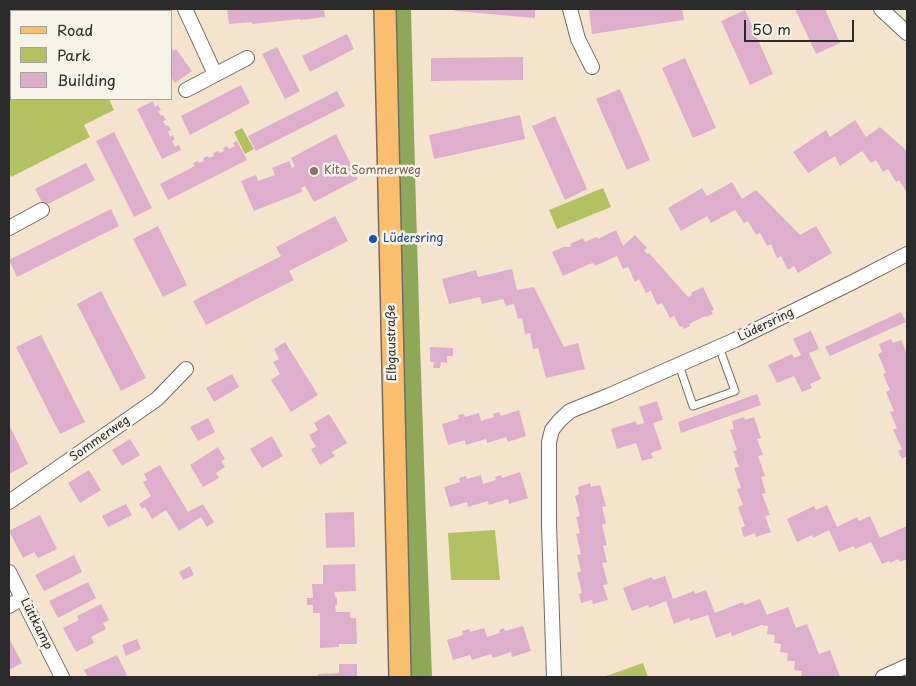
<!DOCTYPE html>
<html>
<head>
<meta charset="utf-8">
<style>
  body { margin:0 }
  #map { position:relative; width:916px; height:686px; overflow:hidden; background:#f4e4cd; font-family:"Playpen Sans",sans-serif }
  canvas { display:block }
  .frame { position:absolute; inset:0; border:10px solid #2b2b2b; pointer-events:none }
  .legend { position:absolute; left:10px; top:10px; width:162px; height:90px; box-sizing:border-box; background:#f7f3e8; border:1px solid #a5a39c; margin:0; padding:6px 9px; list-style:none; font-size:15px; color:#2b2b2b }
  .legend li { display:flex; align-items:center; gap:10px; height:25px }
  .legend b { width:25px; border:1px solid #a5a39c }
  .scale { position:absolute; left:744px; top:20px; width:110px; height:22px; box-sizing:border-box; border:2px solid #2b2b2b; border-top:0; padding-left:6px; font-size:15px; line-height:18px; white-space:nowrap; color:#2b2b2b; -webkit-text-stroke:4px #f7f3e8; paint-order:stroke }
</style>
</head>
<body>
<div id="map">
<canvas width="916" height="686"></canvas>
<div class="frame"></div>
<ul class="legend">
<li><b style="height:6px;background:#fbbe6e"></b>Road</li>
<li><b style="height:14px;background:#b4c163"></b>Park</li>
<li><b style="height:14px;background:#ddafcd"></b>Building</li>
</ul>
<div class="scale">50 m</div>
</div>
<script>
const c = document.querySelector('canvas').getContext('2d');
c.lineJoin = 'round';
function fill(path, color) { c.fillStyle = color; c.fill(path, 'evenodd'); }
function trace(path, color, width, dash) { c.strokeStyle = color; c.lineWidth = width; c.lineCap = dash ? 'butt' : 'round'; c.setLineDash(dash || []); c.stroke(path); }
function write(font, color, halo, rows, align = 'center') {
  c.font = font + ' "Playpen Sans",sans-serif'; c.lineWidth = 5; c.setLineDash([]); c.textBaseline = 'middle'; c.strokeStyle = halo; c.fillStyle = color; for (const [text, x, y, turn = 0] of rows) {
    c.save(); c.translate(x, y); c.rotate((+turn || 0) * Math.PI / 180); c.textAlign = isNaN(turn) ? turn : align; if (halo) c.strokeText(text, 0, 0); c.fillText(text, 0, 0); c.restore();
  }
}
fill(new Path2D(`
  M9 9H68L69 11H11V99H109L114 110 84 125 90 137 11 177 9 173Z
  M242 128 254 149 245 154 234 132Z
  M603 188 611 207 557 229 549 210Z
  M495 530 500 580H451L448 533Z
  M643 663 648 677H606V676Z`), '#b4c163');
fill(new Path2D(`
  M394 9H411C416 232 423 454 432 677H409L405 414Z`), '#8fa759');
fill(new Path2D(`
  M227 9H324L325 17 300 20V19L252 24V22L229 24Z
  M455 9H535V18L455 11Z
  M601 9H682L684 20 592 34 589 10Z
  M795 9H825L840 43 816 54Z
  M745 10 773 74 750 85 721 21Z
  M347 34 354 49 310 72 302 56Z
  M171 47 174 51 176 49 192 71 175 83 171 77Z
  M277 47 300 91 285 99 262 54Z
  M523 57V80L431 81V58Z
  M685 58 716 128 693 138 662 68Z
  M241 85 250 103 190 135 181 116Z
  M620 89 650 160 627 170 596 99Z
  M337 91 345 106 256 151 248 136Z
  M153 101 155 107 158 105 161 110 158 111 161 116 163 115 166 120 163 121 166 126 168 125 171 130 168 131 170 137 173 135 175 139 172 141 175 147 179 145 181 150 162 159 137 109Z
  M520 115 525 139 434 159 429 135Z
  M555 116 587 189 565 200 532 126Z
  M855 120 866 137 880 127 907 151V193L899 180 896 182 888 169 883 172 876 160 871 163 862 151 840 166 835 156 808 173 793 152 826 130 830 137Z
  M114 132 152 208 134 217 96 141Z
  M336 134 358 179 314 202 305 186 301 188 302 192 254 211 241 181 256 175 258 181 275 175 272 168 289 161 292 168 295 167 291 158Z
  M237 141 247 160 168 200 160 184 195 166 193 163 198 161 199 163 204 161 203 158 208 156 209 158 214 156 213 153 218 151 219 153 224 151 223 148 227 146 229 149 235 146 233 143Z
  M86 163 95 180 44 206 35 189Z
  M732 182 742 199 756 190 800 235 816 226 832 253 798 273 794 266 788 270 781 256 777 258 771 244 767 246 760 233 756 235 748 221 744 223 735 210 711 223 707 216 681 231 668 208 702 188 707 196Z
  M111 209 119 226 17 277 9 260Z
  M335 216 348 241 289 271 294 280 206 325 193 301 281 256 276 247Z
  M158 226 187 285 163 297 133 239Z
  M616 230 623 246 635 235 647 248 644 250 647 254 649 253 688 297 692 295 691 293 703 287 714 310 711 311 713 314 706 317 705 316 689 324 690 326 684 329 682 326 680 327 674 316 670 318 662 303 657 305 651 291 646 293 639 279 635 282 628 267 623 269 617 256 595 266 593 263 587 265 563 276 552 252 566 246V247H569L571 246 570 244 583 238 585 242 597 237 598 239Z
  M512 269 517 290 534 287 564 347 578 343 585 369 546 378 538 348 533 349 530 333 525 334 522 318 518 319 514 304 506 306 503 299 482 304 480 297 449 304 442 279 476 270 478 277Z
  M101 291 146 378 121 391 77 304Z
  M901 312 906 322 830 356 825 347Z
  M811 331 819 349 809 353 821 379 810 384 812 388 802 392 794 376 777 383 768 365 792 354 794 358 801 355 793 339Z
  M41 335 85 422 60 434 16 347Z
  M891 339 893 343 901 340 907 353V456L902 459 898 451 902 449 893 430 897 428 890 412 894 411 886 392 890 390 883 374 886 373 878 354 882 352 879 344Z
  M285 342 318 395 291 412 271 380 280 374 273 362 279 359 274 349Z
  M430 347 453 348V356H447V363L441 362 440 368H433L434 362H430Z
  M232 374 239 387 214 402 206 388Z
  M757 394 761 405 681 433 678 422Z
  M657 401 663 420 653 423 662 449 651 453 653 458 642 461 636 443 617 449 611 429 636 421 637 425 644 423 639 407Z
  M519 410 526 436 508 442 506 437 487 443 486 439 466 445 465 440 448 445 442 424 459 419 458 415 464 414 465 417 479 413 481 421 494 417 493 414 499 412 501 416Z
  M329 414 347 443 332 452 335 456 320 465 311 449 316 447 309 435 318 430 314 423Z
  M744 417 745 420 754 417 761 438 757 439 763 455 758 456 765 476 761 477 766 493 762 494 770 515 765 516 771 532 756 537 755 533 744 537 741 528 745 526 738 507 743 505 737 489 741 488 734 468 739 467 733 451 737 450 730 430 734 429 732 421Z
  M208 418 215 432 198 441 190 427Z
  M9 424 28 464 9 474Z
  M272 436 283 456 262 468 250 449Z
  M130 439 140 455 122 466 112 450Z
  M218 447 225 459 221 461 225 467 216 473 219 478 203 487 190 465Z
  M160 465 188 512 203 504 214 522 207 527 201 517 179 531 166 510 152 519 145 507 142 509 139 504 151 496 143 482 147 480 144 474Z
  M89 470 101 490 80 503 68 483Z
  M520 472 528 498 509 504 508 499 489 505 488 501 468 507 467 502 450 507 444 487 460 482 459 478 466 476 467 479 481 475 483 484 496 480 495 477 501 475 502 478Z
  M590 483 591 487 600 485 606 506 602 507 606 523 602 525 607 545 603 546 607 562 602 563 608 584 603 585 608 600 593 604 592 600 581 603 579 594 582 593 577 573 581 571 577 555 581 554 576 534 580 533 576 517 580 516 575 496 579 494 578 487Z
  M126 504 132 515 108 527 102 516Z
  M827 505 837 527 857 517 859 521 870 516 880 538 907 526V559L900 562 898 559 890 563 889 561 882 564 871 542 855 549 854 546 839 552 829 530 813 538 812 535 797 542 787 519 814 506 816 510Z
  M354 512 355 547 326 548 325 513Z
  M40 515 57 549 38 558 34 552 23 558 9 531Z
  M74 555 82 572 44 591 35 575Z
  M355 564 356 591 334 592 335 597H337V605H335L336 612H350V618H356L357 644H339V647L320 648V613H313V605H307V598H313L312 584H323V565Z
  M190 566 194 575 183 580 179 572Z
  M665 576 673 599 694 591 695 594 706 590 715 613 743 602 744 605 760 599 767 615 788 607 796 628 807 624 819 654 830 650 840 677H801L802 671 794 670 795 661H787L788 653 780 652 781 644 774 643 775 635 767 634 768 626 761 625 732 636 731 632 716 638 708 615 690 621 689 618 674 624 666 601 649 608 648 605 632 611 623 588 652 577 653 580Z
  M88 582 96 598 58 618 49 601Z
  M101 604 109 620 103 623 106 629 91 637 94 643 76 652 63 628 79 620 77 616Z
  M523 626 531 651 512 657 511 652 493 658 491 654 472 660 470 655 453 660 447 640 463 635 462 631 469 629 470 632 484 628 487 637 500 633 499 630 504 628 505 631Z
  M9 638 22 663 9 670Z
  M137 639 141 649 126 656 122 645Z
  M117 655 127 675 122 677H88L84 670Z
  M339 664H357V677H318V674L339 673Z`), '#ddafcd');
const service = new Path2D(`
  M679 365 693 406 735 391 719 347`);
const minor = new Path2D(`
  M185 9 215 74
  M570 9 578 39 592 67
  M881 9 907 33
  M186 90 247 58
  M9 228 42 210
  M9 502 157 399 186 369
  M9 572 62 677
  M9 606 22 598
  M554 677 549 525V442L552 430 560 420 570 411 610 395 735 340 853 282 907 254
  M883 677 907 666`);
const primary = new Path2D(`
  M385 9 400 677`);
trace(service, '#716c64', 9);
trace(minor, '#716c64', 16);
trace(primary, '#716c64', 24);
trace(service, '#fff', 7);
trace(minor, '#fff', 14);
trace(primary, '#fbbe6e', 21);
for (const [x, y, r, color] of [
  [314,171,5,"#8d6e63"],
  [373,239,5,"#1a4fb4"]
]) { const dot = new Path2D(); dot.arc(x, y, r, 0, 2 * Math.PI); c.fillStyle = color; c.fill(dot); trace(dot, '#f7f3e8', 2); }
write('12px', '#785e54', '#f7f3e8', [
  ["Kita Sommerweg",324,171]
], 'left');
write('12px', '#164399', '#f7f3e8', [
  ["Lüdersring",383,239]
], 'left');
write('12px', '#2b2b2b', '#f7f3e8', [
  ["Lüdersring",766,325,-26],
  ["Elbgaustraße",392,343,-91],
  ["Sommerweg",100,439,-35],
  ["Lüttkamp",36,624,63]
]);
</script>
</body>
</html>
